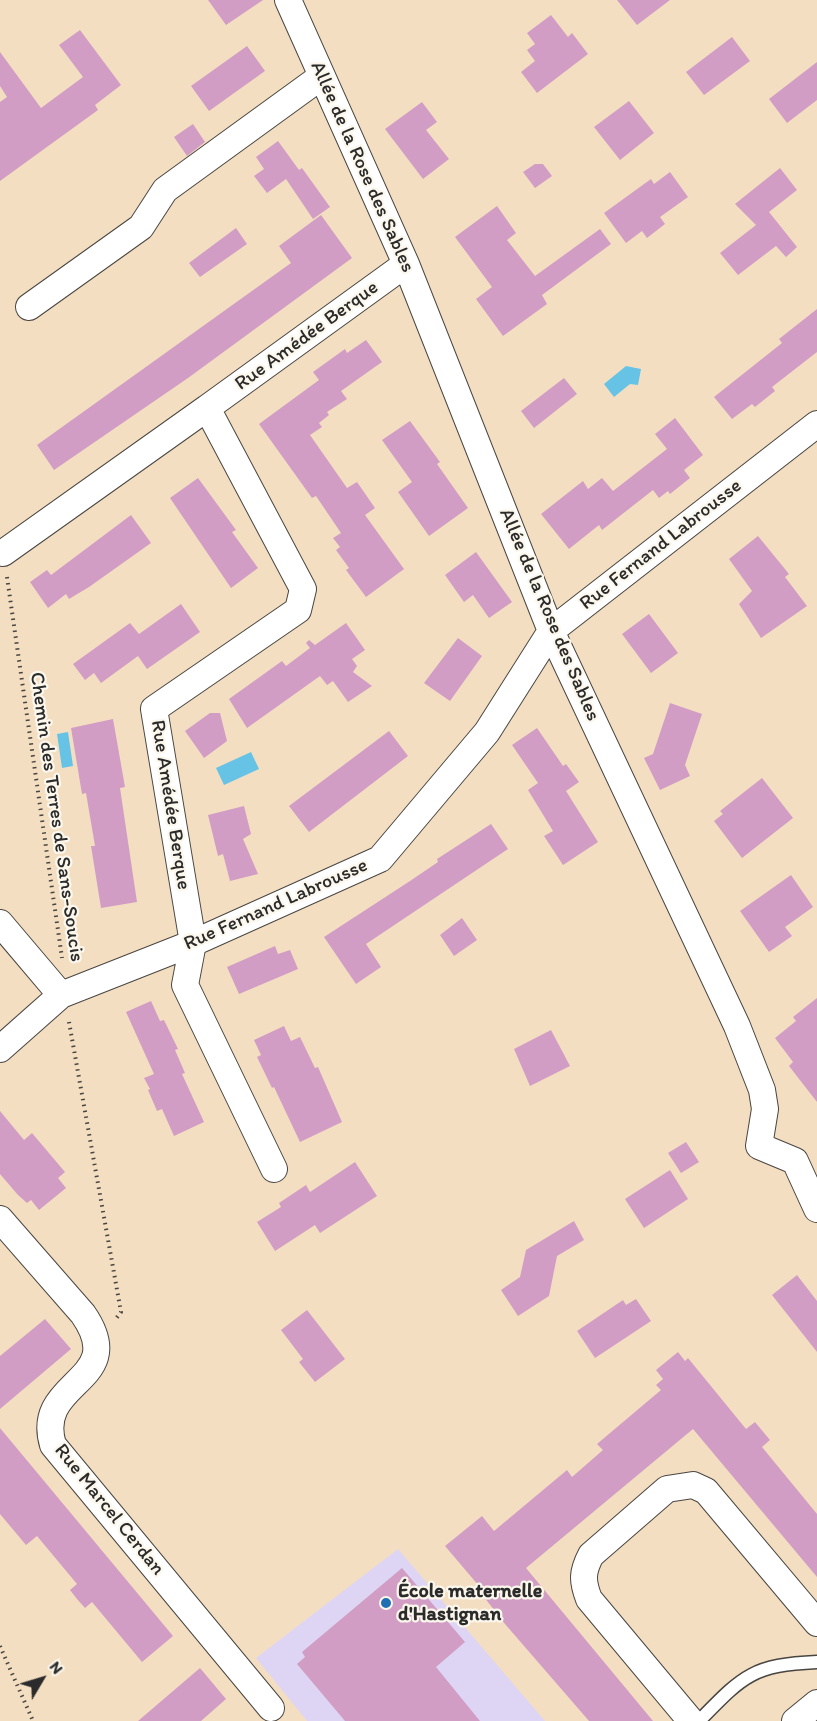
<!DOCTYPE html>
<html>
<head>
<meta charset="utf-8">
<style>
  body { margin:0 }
  #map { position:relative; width:817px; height:1721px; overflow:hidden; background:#f3dec1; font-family:Itim,sans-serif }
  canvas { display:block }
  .north { position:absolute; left:12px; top:1649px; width:60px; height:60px; -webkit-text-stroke:4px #fbf7ec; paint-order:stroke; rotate:52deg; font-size:16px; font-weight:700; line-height:24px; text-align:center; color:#2b2b2b }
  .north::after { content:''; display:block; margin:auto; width:21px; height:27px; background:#2b2b2b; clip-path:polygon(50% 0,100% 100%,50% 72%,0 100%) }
</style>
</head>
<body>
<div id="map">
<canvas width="817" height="1721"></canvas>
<div class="north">N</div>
</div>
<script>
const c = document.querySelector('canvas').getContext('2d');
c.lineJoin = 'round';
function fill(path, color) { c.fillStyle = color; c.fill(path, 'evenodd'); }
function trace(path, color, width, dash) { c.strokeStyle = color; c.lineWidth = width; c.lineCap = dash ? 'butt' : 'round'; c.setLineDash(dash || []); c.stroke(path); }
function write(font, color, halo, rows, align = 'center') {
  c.font = font + ' Itim,sans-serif'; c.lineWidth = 4.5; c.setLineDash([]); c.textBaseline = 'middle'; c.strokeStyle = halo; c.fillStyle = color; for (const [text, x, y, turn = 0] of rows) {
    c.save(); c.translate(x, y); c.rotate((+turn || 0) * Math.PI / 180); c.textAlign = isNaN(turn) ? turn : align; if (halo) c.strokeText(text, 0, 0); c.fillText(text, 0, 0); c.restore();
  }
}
fill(new Path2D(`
  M398 1549 545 1721H307L256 1658Z`), '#ded5f5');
fill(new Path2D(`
  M626 366 641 369 638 385 630 384 614 397 604 384Z
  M68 732 73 766 62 768 57 734Z
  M251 752 259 769 224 785 216 768Z`), '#67c3e5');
fill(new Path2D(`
  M208 0H263L226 25Z
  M617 0H670L637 25Z
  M551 15 568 37 572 33 588 54 537 93 521 72 535 61 527 50 535 44 527 33Z
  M80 30 121 85 95 105 98 110 0 181V102L7 97 0 86V52L41 108 83 77 59 45Z
  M732 37 750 61 704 95 686 72Z
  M247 46 265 71 209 111 191 86Z
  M817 62V100L787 123 769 99Z
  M629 101 654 133 620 160 594 127Z
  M422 102 437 122 426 130 449 159 423 179 385 129Z
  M193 124 205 142 187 156 174 137Z
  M278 141 299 170 302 168 330 207 313 219 286 179 267 193 254 176 264 169 256 157Z
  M535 164H543L552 176 535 188 523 172Z
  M780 168 797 190 769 212 797 247 786 257 776 246 738 275 720 253 756 225 735 204Z
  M670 172 688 197 660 217 665 224 647 238 642 231 626 243 604 213 651 179 654 184Z
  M497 206 516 233 507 240 535 276 600 229 611 244 542 295 547 304 503 336 476 299 492 287 455 237Z
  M321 215 352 258 188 378 54 470 37 445 291 263 279 246Z
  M236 228 247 244 200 277 189 263Z
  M817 309V352L772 387 775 391 755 407 752 404 732 419 714 397 782 343 779 339Z
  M366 340 382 362 341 391 347 399 327 412 329 415 319 423 322 427 310 435 347 488 357 482 375 508 365 515 404 569 366 597 346 570 349 568 336 550 340 547 333 538 341 533 316 496 312 498 259 424 319 380 313 372 345 349 347 353Z
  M564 378 577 394 534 428 521 411Z
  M675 418 703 455 684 470 690 478 670 494 668 491 659 498 653 490 602 530 599 525 569 549 541 514 583 481 588 489 602 478 613 491 667 449 655 434Z
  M410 421 440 462 437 464 468 508 429 536 398 492 412 482 382 440Z
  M198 478 236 530 232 532 258 568 231 588 170 498Z
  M131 515 151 543 89 587 69 599 66 594 48 608 30 582 47 570 51 575Z
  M758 536 789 574 785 577 807 606 761 638 739 604 752 591 729 559Z
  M476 552 512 602 489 618 473 595 464 602 445 575Z
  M181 604 200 632 147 669 138 656 101 683 94 673 85 680 73 664 130 623 139 634Z
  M649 614 678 653 651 673 622 634Z
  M346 623 365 650 352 659 357 666 353 672 372 686 348 702 333 681 327 685 320 676 247 728 229 699 282 661 286 666 310 648 306 643 309 640 315 645Z
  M458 638 482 656 450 701 424 683Z
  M670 703 702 714 685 765 690 776 660 790 644 758 653 754Z
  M210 713H220L227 741 204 758 185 731Z
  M113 719 125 787 120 788 137 902 101 908 91 846H95L86 793 82 794 71 728Z
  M537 728 563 766 566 764 579 782 566 791 598 842 563 865 544 836 553 831 528 790 538 783 512 745Z
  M389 731 408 756 309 832 289 806Z
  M762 778 793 818 742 858 714 821 723 814 720 811Z
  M244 806 251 834 243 839 258 874 230 881 223 854 218 856 208 815Z
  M491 824 508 849 366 944 381 967 356 984 324 937 410 881 438 862 437 859Z
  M791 875 813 907 785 927 792 936 769 952 740 911Z
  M462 918 477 940 454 956 440 935Z
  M275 946 278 954 290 950 298 969 239 994 227 967Z
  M817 998V1102L789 1066 793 1062 775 1038 796 1021 793 1017Z
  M151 1001 160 1021 164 1020 178 1049 175 1050 185 1073 182 1074 204 1122 174 1136 162 1109 157 1111 148 1090 150 1089 144 1078 154 1074 126 1012Z
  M284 1026 291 1041 300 1037 315 1068 318 1067 342 1122 300 1142 274 1087 272 1088 257 1057 261 1055 254 1040Z
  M551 1030 570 1066 530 1086 514 1049Z
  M0 1111 24 1140 32 1133 65 1172 58 1178 66 1188 39 1210 31 1200 27 1203 18 1195 0 1174Z
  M686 1142 699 1162 681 1173 668 1153Z
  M355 1162 377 1196 320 1233 315 1225 275 1251 257 1222 281 1207 279 1203 306 1185 310 1192Z
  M670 1170 688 1199 644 1228 625 1199Z
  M574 1221 584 1240 557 1256 549 1296 518 1316 501 1290 520 1277 526 1250Z
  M797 1275 817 1301V1352L772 1295Z
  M636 1299 651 1321 595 1358 577 1331 623 1300 626 1305Z
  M307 1310 345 1359 315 1382 299 1362 303 1359 281 1330Z
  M45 1319 71 1349 0 1409V1356Z
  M678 1352 685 1361 688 1358 746 1429 755 1422 770 1440 762 1447 817 1514V1577L693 1429 526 1568 653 1721H589L505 1624 477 1588 479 1586 445 1546 482 1516 494 1531 567 1470 572 1477 603 1450 597 1444 661 1390 656 1385 663 1379 656 1370Z
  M0 1428 173 1636 142 1662 92 1602 85 1608 77 1599 70 1590 77 1584 37 1536 26 1545 0 1514Z
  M402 1568 465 1642 436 1667 480 1721H345L297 1664 305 1657 302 1652Z
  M200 1668 226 1699 201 1721H138Z`), '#d29dc5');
const lane = new Path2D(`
  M699 1721C743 1676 752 1665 817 1662`);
const street = new Path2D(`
  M288 0 406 264 551 631 737 1026 762 1090 765 1109 759 1146 795 1161 817 1209
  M29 307 141 227 165 190 322 76
  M3 553 207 408
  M0 923 61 995 0 1049
  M61 995 193 943 380 859 487 732 551 631 817 424
  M274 1169 185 985 193 943 154 709 298 610 303 589 207 408 406 264
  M0 1219 83 1314C131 1383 33 1379 53 1445L271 1708
  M691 1721 589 1599C582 1581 582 1572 591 1555L667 1489 693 1485 706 1491 817 1623
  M795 1721 817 1703`);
trace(lane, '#494642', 15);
trace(street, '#494642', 28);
trace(new Path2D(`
  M7 577 62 958
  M69 1022 121 1312 115 1320
  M0 1646 33 1721`), '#494642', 4, [1.5, 4.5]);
trace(lane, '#fff', 12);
trace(street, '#fff', 26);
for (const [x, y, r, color] of [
  [386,1603,6,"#1f6fb2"]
]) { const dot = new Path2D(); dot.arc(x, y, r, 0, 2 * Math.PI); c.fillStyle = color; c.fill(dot); trace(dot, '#fbf7ec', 2); }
write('20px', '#2b2b2b', '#fbf7ec', [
  ["Allée de la Rose des Sables",362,167,66],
  ["Rue Amédée Berque",307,336,-36],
  ["Rue Fernand Labrousse",661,545,-38],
  ["Allée de la Rose des Sables",549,615,67],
  ["Rue Amédée Berque",170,805,81],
  ["Chemin des Terres de Sans-Soucis",56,817,82],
  ["Rue Fernand Labrousse",276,905,-24],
  ["Rue Marcel Cerdan",109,1510,51]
]);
write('bold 20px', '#2b2b2b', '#fbf7ec', [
  ["École maternelle",398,1592],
  ["d'Hastignan",398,1615]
], 'left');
</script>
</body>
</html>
